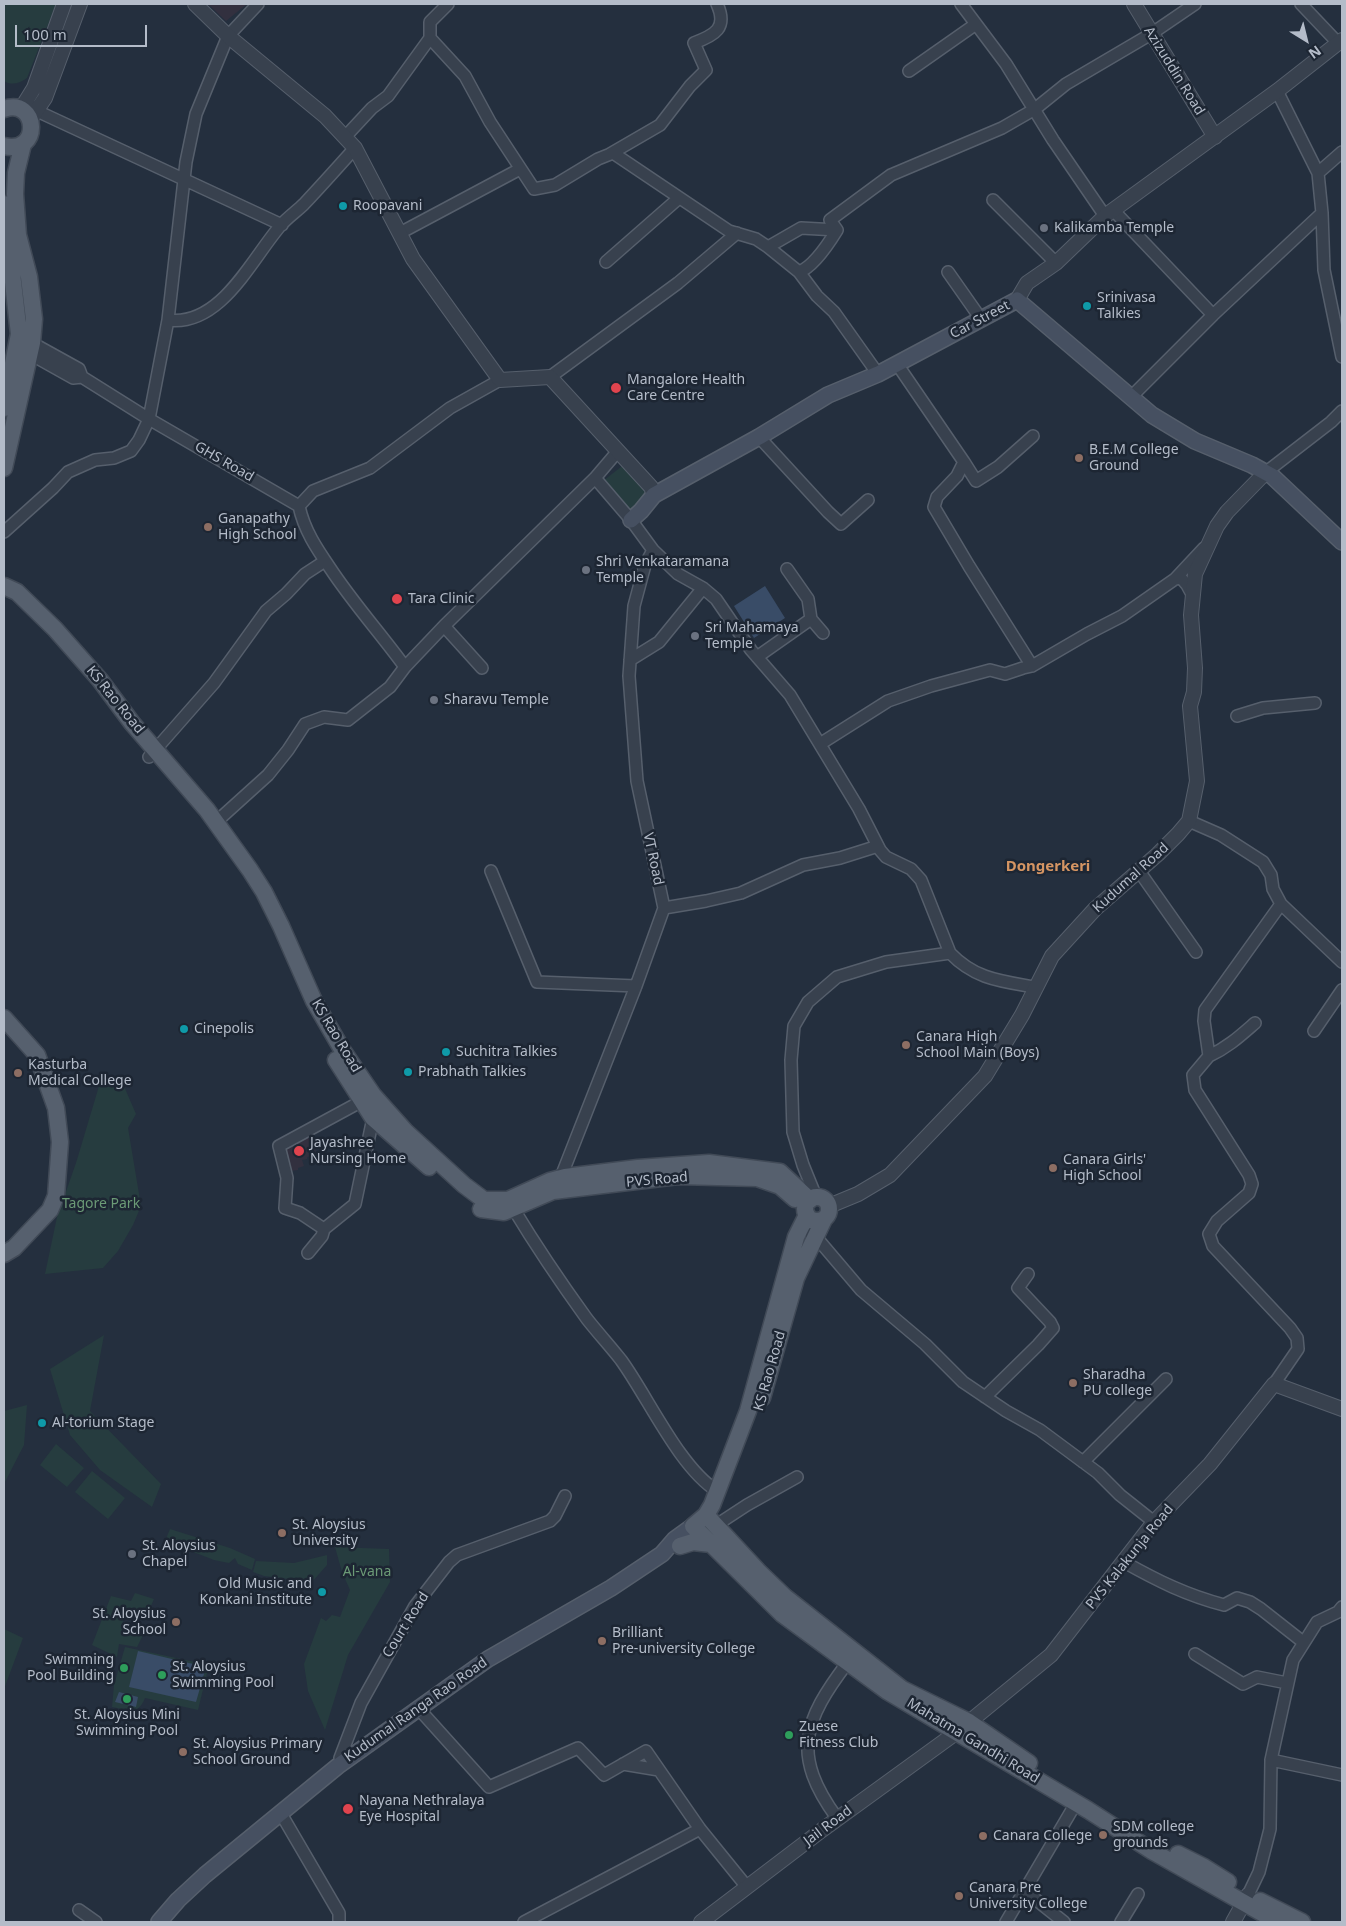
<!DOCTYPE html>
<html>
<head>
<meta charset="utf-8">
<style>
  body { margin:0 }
  #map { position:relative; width:1346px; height:1926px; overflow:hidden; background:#242f3e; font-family:"Noto Sans",sans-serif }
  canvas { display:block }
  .frame { position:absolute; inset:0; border:5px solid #b4bcc9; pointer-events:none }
  .north { position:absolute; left:1281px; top:15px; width:50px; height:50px; -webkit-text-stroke:4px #1d2633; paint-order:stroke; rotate:144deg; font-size:14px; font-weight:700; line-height:20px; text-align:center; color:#b4bcc9 }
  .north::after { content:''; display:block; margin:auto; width:18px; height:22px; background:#b4bcc9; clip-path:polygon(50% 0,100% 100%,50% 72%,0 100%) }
  .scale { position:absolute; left:15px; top:25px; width:132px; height:22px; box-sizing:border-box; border:2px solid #b4bcc9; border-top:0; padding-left:6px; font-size:15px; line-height:18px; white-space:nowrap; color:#b4bcc9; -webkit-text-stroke:4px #1d2633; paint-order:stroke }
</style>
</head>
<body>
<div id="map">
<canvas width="1346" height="1926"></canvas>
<div class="frame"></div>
<div class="north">N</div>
<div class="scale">100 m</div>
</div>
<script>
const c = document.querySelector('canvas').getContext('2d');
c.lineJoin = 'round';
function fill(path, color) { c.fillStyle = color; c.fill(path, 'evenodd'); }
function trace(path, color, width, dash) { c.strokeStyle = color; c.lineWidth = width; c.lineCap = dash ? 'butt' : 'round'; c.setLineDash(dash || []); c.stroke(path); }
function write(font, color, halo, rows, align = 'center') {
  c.font = font + ' "Noto Sans",sans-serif'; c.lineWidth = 5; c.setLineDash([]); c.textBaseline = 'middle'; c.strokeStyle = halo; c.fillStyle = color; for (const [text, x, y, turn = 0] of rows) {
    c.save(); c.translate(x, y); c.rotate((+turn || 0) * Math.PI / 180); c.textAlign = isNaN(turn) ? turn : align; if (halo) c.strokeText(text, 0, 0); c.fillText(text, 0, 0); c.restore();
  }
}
fill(new Path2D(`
  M208 4H247L226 21Z
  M313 1136 316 1155 307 1157V1159L302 1160 304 1166 298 1168V1170L289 1171 282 1146Z`), '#32303f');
fill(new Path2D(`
  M4 4H56L27 78C20 83 12 86 4 81Z
  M626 463 653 496 630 514 603 481Z
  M102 1076 123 1084 136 1114 128 1128 141 1206 133 1225 118 1251 103 1268 45 1274 57 1217 76 1163Z
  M104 1335 90 1411 161 1484 152 1507 100 1470 70 1435 50 1369Z
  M27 1405 24 1445 4 1484V1411Z
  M56 1444 84 1468 67 1487 40 1465Z
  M92 1471 125 1498 108 1519 75 1492Z
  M170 1529 230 1548 255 1559 252 1570 238 1564 235 1558 229 1563 214 1560 165 1541Z
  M335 1547 389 1549 390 1582 348 1655 325 1730 308 1691 304 1664 321 1618 326 1621 332 1615 340 1617 350 1590 342 1572Z
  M327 1555V1565L312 1582 264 1576 253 1572 256 1561 294 1563Z
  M135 1593 154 1599 147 1615 127 1610 121 1627 144 1633 137 1647 119 1644 117 1657 92 1645 111 1596 131 1601Z
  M4 1629 23 1638 4 1689Z
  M125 1647 209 1665 198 1710 145 1698C138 1716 128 1710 112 1707L114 1685Z`), '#263c3f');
fill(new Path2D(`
  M765 586 785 618 754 638 734 606Z
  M138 1651 206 1667 196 1702 129 1687Z
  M119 1692 138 1697 136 1707 115 1702Z`), '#394c67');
const minor = new Path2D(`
  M448 4 430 22V38L465 76 490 122 534 189 555 185 598 159 613 153 729 231 756 239 768 247 799 272 817 296 834 312 878 374
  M961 4 1006 64 1053 140 1105 216
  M1301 4 1339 44
  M909 71 976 24
  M1277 91 1318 173 1322 213 1324 270 1342 357
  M26 101 37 111 282 225
  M345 137 372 108 388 96 430 38
  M610 154 660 125 690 86 706 70 694 43C715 35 728 28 717 4
  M1318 173 1342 152
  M993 200 1056 263
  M1114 211 1213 315
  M400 233 520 169
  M768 247 801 228 837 230
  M606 262 679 198
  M799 272C813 267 829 243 837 230L830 220 891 175 1002 128 1035 109 1066 84 1151 34 1195 4
  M948 272 981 319
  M168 320C221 327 252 258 281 225 288 217 297 211 304 204 321 186 338 167 355 148
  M32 343 79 369 82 377 149 419 299 506
  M23 350 73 378 82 377
  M897 364 964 462 957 476 937 497 934 507 969 566 1032 666
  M550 377 678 283 737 233
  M1130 398 1213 315 1322 213
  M759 437 828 512 841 524 868 500
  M964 462 976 481 998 467 1033 436
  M1265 473 1331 422 1342 411
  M299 506 313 491 370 468 450 408 500 380
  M299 506C304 530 317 549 330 568 353 603 381 634 405 667
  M4 532 53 488 68 472 95 460 114 458 131 451 139 440 149 419 168 320 186 162 196 114 228 36 258 4
  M653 550 678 574 703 588 716 599 751 650 790 695 859 809 880 850 886 857 911 869 921 880 950 953
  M787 569 808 599 811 619 823 633
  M1175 579 1181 578 1187 585 1193 596
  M444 626 482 668
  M757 657 811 619
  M630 660 659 642 703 588
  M1237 716 1263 708 1315 703
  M820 744 888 701 931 686 990 670 1005 674 1023 668 1032 666 1087 634 1122 616 1175 579 1204 548
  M149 757 214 683 266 611 286 594 305 574 325 561
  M1189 821 1221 835 1263 862 1271 875 1273 889 1281 904 1342 962
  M216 822 268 775 288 750 305 724 324 717 348 720 390 687 405 667 444 626 595 478 618 451
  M491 871 537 982 636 986
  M1139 871 1196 952
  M664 908 706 901 741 893 803 865 840 858 878 846
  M1314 1031 1342 990
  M1209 1056C1227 1048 1240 1036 1255 1023
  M559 1182 636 986 664 908 637 781 629 676 634 606 645 565 653 550 631 520 595 478
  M816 1197 803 1165 793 1132 791 1060 794 1026 808 1002 837 977 886 962 950 953C975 979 1000 981 1034 987
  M513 1208C536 1246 561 1283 587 1319 598 1333 610 1346 621 1360 648 1397 679 1467 717 1491
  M324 1229 300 1213 285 1208 287 1178 279 1146 362 1101
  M811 1234 816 1237 861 1290 925 1344 963 1382 1006 1411 1040 1430 1098 1473 1120 1495 1154 1522
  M308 1253 322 1236 324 1229 355 1204 373 1118 378 1114
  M1274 1384 1298 1349 1297 1338 1290 1328 1213 1246 1209 1234 1217 1221 1249 1193 1252 1184 1249 1175 1195 1090 1193 1075 1209 1056 1204 1021 1205 1010 1281 904
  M985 1397 1038 1345 1053 1328 1050 1322 1018 1288 1028 1274
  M1083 1462 1166 1379
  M721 1522 747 1505 797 1477
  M1124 1562C1158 1581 1186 1595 1224 1605L1237 1598 1250 1602 1261 1609 1303 1642
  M1195 1654 1243 1684 1257 1677 1287 1683
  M418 1708 489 1787 578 1748 604 1775 646 1751 700 1829 747 1887
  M1271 1760 1342 1775
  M342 1763 340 1758 361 1703 415 1606 449 1562 457 1555 550 1521 555 1516 565 1496
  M623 1764 659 1770
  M280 1812 339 1913V1922
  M837 1818C791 1755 803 1721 848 1662
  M1025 1891 1064 1922
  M1248 1895 1259 1872 1270 1829 1271 1760 1293 1660 1317 1622 1338 1612 1342 1607
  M79 1910 96 1922
  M524 1922 700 1829
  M1006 1922 1076 1803
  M1121 1922 1138 1894`);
const tertiary = new Path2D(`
  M195 4 228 36 325 116 355 148 413 259 500 380 550 377 651 487 654 495
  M1134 4 1215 137
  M21 109 34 88 64 4
  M30 120 45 98 80 4
  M1017 300 1027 283 1056 263 1105 216 1277 91 1342 40
  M829 1206 858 1194 890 1175 985 1076 1022 1015 1052 956 1095 909 1158 854 1178 834 1189 821 1197 781 1190 706 1194 692 1195 668 1191 615 1195 574 1217 526 1227 512 1265 473
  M701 1922 822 1830 957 1732 1051 1655 1154 1522 1210 1464 1274 1384 1342 1409
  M1233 1922 1248 1895`);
const secondary = new Path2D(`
  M631 520 641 511 654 495 759 437 828 395 878 374 1017 300 1152 415 1195 441 1252 465 1272 476 1342 542
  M159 1922 178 1900 205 1875 338 1766 488 1659 611 1588 662 1554 675 1539 693 1526`);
const primary = new Path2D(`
  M4 109C38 97 42 155 4 146
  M4 204 19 334 4 408
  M4 468 32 343 34 319 29 277 18 235 15 194 16 173 23 144
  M4 586 17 592 55 629 100 680 132 723 207 810 250 870 264 892 281 926 314 1001 343 1051 373 1095 406 1132 464 1185 484 1200H508L550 1181 565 1177 638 1168 709 1163 780 1172 810 1200
  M4 1018 37 1055 56 1108 60 1142 56 1196 50 1210 14 1248 4 1254
  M336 1060 373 1118 429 1167
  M805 1209a12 12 0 1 1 24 0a12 12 0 1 1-24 0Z
  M481 1209 504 1212 553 1191 678 1176 757 1178 780 1186 795 1199
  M807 1215 796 1237 748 1411 712 1505 706 1515 693 1526 782 1614 887 1691 1088 1810 1152 1851 1278 1922
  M762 1398 796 1278 824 1219
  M706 1515 758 1571 785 1597 902 1689 969 1722 1029 1763
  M680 1546 693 1542 711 1544
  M1178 1854 1204 1867 1228 1882
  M1260 1901 1302 1922`);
trace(minor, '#565f6c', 14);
trace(tertiary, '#565f6c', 16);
trace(secondary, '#565f6c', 18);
trace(primary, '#414a57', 19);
trace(minor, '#38414e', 11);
trace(tertiary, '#38414e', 14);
trace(secondary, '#465061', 15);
trace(primary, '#56606e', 16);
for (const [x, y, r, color] of [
  [343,206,5,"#0f9aa8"],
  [1044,228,5,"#6b7280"],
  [1087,306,5,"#0f9aa8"],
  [616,388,6,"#e0444e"],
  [1079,458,5,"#8d6e63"],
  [208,527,5,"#8d6e63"],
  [586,570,5,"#6b7280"],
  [397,599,6,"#e0444e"],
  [695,636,5,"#6b7280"],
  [434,700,5,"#6b7280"],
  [184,1029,5,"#0f9aa8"],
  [906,1045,5,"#8d6e63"],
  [446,1052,5,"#0f9aa8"],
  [408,1072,5,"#0f9aa8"],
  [18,1073,5,"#8d6e63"],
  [299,1151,6,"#e0444e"],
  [1053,1168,5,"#8d6e63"],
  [1073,1383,5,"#8d6e63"],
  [42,1423,5,"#0f9aa8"],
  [282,1533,5,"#8d6e63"],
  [132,1554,5,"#6b7280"],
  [322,1592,5,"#0f9aa8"],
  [176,1622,5,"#8d6e63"],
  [602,1641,5,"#8d6e63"],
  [124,1668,5,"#2e9e5b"],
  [162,1675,5,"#2e9e5b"],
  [127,1699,5,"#2e9e5b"],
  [789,1735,5,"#2e9e5b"],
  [183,1752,5,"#8d6e63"],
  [348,1809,6,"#e0444e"],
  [1103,1835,5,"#8d6e63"],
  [983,1836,5,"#8d6e63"],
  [959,1896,5,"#8d6e63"]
]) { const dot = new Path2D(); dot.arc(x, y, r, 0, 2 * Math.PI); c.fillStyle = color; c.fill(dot); trace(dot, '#1d2633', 2); }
write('14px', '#b4bcc9', '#1d2633', [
  ["Azizuddin Road",1174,71,58],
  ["Car Street",980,320,-28],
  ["GHS Road",224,462,30],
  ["KS Rao Road",115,700,51],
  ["VT Road",653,859,78],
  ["Kudumal Road",1131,878,-42],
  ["KS Rao Road",336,1036,59],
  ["PVS Road",657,1180,-5],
  ["KS Rao Road",770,1371,-74],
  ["PVS Kalakunja Road",1130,1557,-51],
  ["Court Road",406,1625,-58],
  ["Kudumal Ranga Rao Road",416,1710,-35],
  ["Mahatma Gandhi Road",973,1741,31],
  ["Jail Road",828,1826,-37]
]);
write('14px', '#b4bcc9', '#1d2633', [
  ["Roopavani",353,206],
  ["Kalikamba Temple",1054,228],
  ["Srinivasa",1097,298],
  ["Talkies",1097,314],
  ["Mangalore Health",627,380],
  ["Care Centre",627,396],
  ["B.E.M College",1089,450],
  ["Ground",1089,466],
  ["Ganapathy",218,519],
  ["High School",218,535],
  ["Shri Venkataramana",596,562],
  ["Temple",596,578],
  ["Tara Clinic",408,599],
  ["Sri Mahamaya",705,628],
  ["Temple",705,644],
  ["Sharavu Temple",444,700],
  ["Cinepolis",194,1029],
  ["Canara High",916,1037],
  ["School Main (Boys)",916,1053],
  ["Suchitra Talkies",456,1052],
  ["Kasturba",28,1065],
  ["Medical College",28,1081],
  ["Prabhath Talkies",418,1072],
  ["Jayashree",310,1143],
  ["Nursing Home",310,1159],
  ["Canara Girls'",1063,1160],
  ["High School",1063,1176],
  ["Sharadha",1083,1375],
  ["PU college",1083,1391],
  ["Al-torium Stage",52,1423],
  ["St. Aloysius",292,1525],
  ["University",292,1541],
  ["St. Aloysius",142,1546],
  ["Chapel",142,1562],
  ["Old Music and",312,1584,"right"],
  ["Konkani Institute",312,1600,"right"],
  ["St. Aloysius",166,1614,"right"],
  ["School",166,1630,"right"],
  ["Brilliant",612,1633],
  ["Pre-university College",612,1649],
  ["Swimming",114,1660,"right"],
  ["Pool Building",114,1676,"right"],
  ["St. Aloysius",172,1667],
  ["Swimming Pool",172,1683],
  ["St. Aloysius Mini",127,1715,"center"],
  ["Swimming Pool",127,1731,"center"],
  ["Zuese",799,1727],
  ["Fitness Club",799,1743],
  ["St. Aloysius Primary",193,1744],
  ["School Ground",193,1760],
  ["Nayana Nethralaya",359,1801],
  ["Eye Hospital",359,1817],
  ["SDM college",1113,1827],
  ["grounds",1113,1843],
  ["Canara College",993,1836],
  ["Canara Pre",969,1888],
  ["University College",969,1904]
], 'left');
write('14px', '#6b9a76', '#1d2633', [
  ["Tagore Park",101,1204],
  ["Al-vana",367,1572]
]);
write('bold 15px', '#d59563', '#1d2633', [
  ["Dongerkeri",1048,867]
]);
</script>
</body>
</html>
